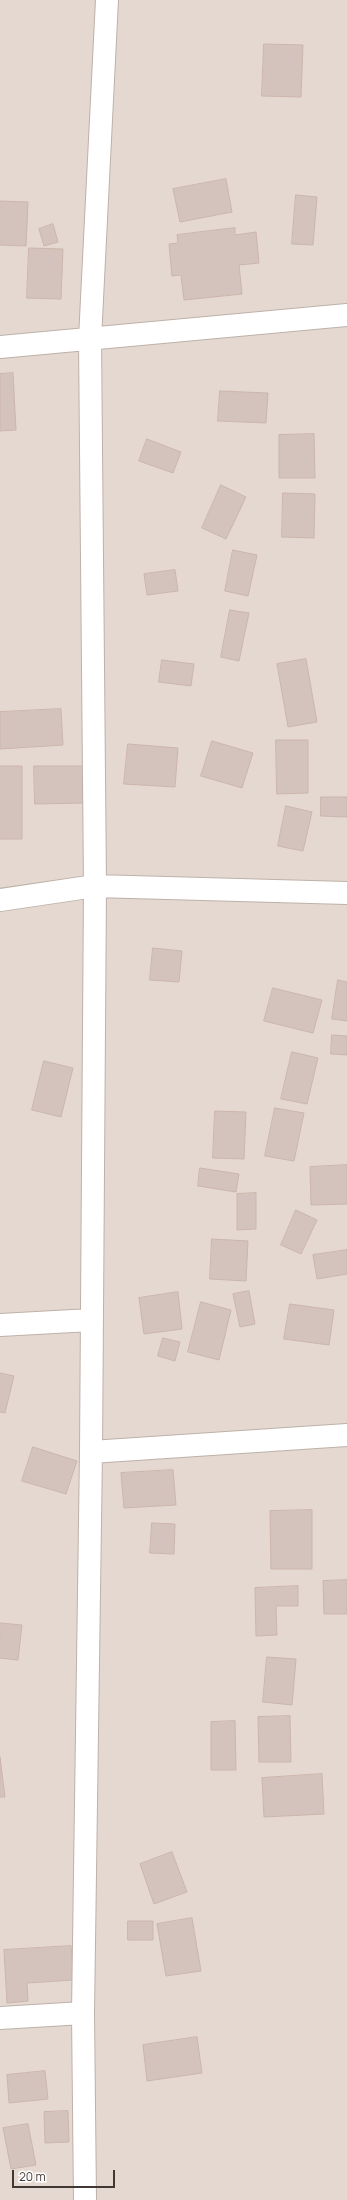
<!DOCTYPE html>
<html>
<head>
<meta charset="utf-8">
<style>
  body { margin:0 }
  #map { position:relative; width:347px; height:2200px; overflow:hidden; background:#f0e8e3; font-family:Manrope,sans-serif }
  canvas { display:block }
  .scale { position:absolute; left:12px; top:2170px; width:103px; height:18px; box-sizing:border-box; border:2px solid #423833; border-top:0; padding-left:5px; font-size:12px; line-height:14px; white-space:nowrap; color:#423833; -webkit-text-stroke:3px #fff; paint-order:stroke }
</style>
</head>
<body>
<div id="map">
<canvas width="347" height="2200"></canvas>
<div class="scale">20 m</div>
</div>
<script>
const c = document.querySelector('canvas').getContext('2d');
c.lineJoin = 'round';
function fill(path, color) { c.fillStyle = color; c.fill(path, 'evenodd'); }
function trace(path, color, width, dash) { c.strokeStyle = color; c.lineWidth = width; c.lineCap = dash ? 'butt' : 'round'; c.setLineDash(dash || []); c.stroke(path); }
fill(new Path2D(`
  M0 0H347V2200H0Z`), '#e4d8d1');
const building = new Path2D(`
  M264 44 303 45 301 97 262 96Z
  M226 179 232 212 180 222 173 189Z
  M296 195 317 197 313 245 292 244Z
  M0 201 28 202 26 246 0 245Z
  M53 224 58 242 44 246 39 229Z
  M235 228V235L256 232 259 263 239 265 242 294 184 300 181 275 172 276 169 244 178 243 177 235Z
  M29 248 63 249 61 299 27 298Z
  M13 373 16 430 0 431V374Z
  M220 391 268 393 266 423 218 421Z
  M314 434 315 478H279V435Z
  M147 439 181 452 173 473 139 461Z
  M221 485 246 497 226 539 202 528Z
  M283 493 315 494 314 538 282 537Z
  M233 550 257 555 248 596 225 591Z
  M175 570 178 591 147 595 144 574Z
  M230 610 249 613 239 661 221 657Z
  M306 659 317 722 288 727 277 664Z
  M162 660 194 664 191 686 159 682Z
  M61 709 63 745 0 749V712Z
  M276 740H308V793L277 794Z
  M212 741 253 753 242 788 201 776Z
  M128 744 178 748 175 787 124 784Z
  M0 766H22V839H0Z
  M34 766H83L84 803 35 804Z
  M321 797H347V817L321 816Z
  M286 806 312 812 303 851 278 846Z
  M153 948 182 951 179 982 150 980Z
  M338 980 347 982V1021L332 1019Z
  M273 988 322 1000 313 1033 264 1021Z
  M332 1035 347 1036V1055L331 1054Z
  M292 1052 318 1058 307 1104 281 1099Z
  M44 1061 73 1068 61 1117 32 1110Z
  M275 1108 304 1113 294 1161 265 1156Z
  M215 1111 246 1112 244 1159 213 1158Z
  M347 1165V1204L311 1205 310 1167Z
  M200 1168 239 1174 236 1192 198 1186Z
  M256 1193V1229L237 1230V1194Z
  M296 1210 317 1220 301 1254 281 1245Z
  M212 1239 248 1241 246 1281 210 1279Z
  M347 1250V1274L317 1279 313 1255Z
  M249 1291 255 1324 240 1327 233 1294Z
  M178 1292 182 1329 144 1334 139 1298Z
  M201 1302 231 1310 219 1360 188 1352Z
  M290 1304 334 1310 329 1345 284 1339Z
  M163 1338 180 1342 175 1361 158 1356Z
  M0 1373 14 1376 5 1413 0 1412Z
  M33 1447 77 1461 66 1494 22 1481Z
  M173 1470 176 1505 124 1508 121 1473Z
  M312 1510V1569H271L270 1511Z
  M152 1523 175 1524 174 1554 150 1553Z
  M347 1580V1614H324L323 1581Z
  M298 1586V1606H276L277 1635 256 1636 255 1588Z
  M0 1623 22 1625 18 1660 0 1658Z
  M267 1657 296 1659 292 1705 263 1702Z
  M290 1716 291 1762H259L258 1717Z
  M235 1721 236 1770H211V1722Z
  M0 1757 5 1797H0Z
  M322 1774 324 1814 264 1817 262 1778Z
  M172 1852 187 1892 154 1904 140 1864Z
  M192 1918 201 1971 166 1976 157 1924Z
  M128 1921H153V1940H128Z
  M71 1946 74 1980 27 1983 28 2001 7 2003 4 1950Z
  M197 2037 202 2073 147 2081 143 2045Z
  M45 2071 48 2099 9 2103 7 2075Z
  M68 2111 69 2142 45 2143 44 2112Z
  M28 2124 36 2165 11 2169 3 2128Z`);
fill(building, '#d4c3bc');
trace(building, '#ccb6ac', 1);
const street = new Path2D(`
  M0 347 347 315
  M0 900 95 886 347 893
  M0 1325 91 1320
  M91 1452 347 1435
  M0 2018 83 2013
  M85 2200 83 2013 91 1452 95 886 90 339 107 0`);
trace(street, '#beb1a9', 24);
trace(street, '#fff', 22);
</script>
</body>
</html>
